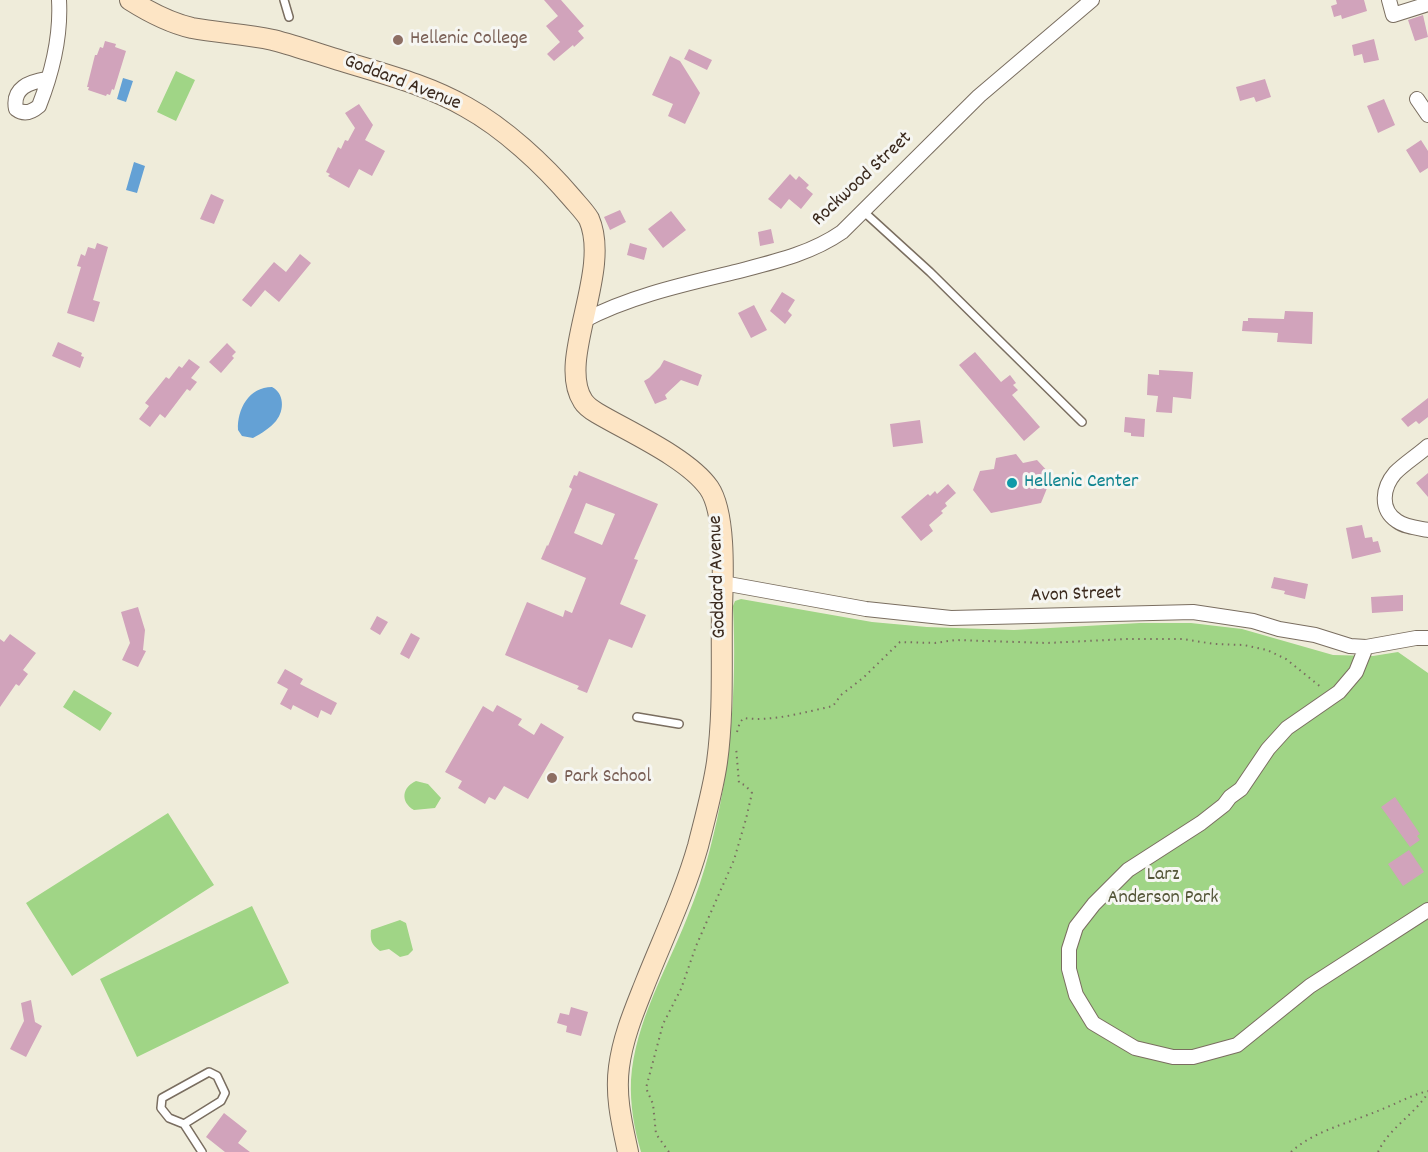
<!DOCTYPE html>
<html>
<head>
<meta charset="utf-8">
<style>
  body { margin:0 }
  canvas { display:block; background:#efecda }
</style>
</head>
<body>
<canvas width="1428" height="1152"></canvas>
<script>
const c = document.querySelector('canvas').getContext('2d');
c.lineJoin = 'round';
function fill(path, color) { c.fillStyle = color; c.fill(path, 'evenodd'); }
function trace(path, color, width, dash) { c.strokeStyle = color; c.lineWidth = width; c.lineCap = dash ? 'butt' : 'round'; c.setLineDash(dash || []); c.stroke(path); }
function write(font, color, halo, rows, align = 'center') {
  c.font = font + ' Dekko,sans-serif'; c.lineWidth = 6; c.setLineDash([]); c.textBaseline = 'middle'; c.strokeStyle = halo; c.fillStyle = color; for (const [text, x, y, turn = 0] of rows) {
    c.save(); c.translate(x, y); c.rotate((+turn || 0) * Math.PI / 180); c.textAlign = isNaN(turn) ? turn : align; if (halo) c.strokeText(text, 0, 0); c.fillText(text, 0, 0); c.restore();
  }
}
fill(new Path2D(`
  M176 71 195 80 176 121 157 112Z
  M741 599 872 622 927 627 1014 630 1140 623H1191L1242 629 1333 655 1373 656 1398 652 1428 673V1152H641C634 1128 630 1105 631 1080 635 1022 666 971 687 918 696 896 704 873 710 849 731 770 737 688 733 606L735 601Z
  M74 690 112 713 100 731 63 707Z
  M416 781 428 784 441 798 435 808 414 810C400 802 402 787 416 781Z
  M168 813 214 885 72 976 26 903Z
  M252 906 289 983 137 1057 100 979Z
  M400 920 406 923 413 950 408 955 400 957 389 949 380 951C371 944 370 940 371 930Z`), '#a0d586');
fill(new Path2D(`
  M123 78 133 81 126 102 117 99Z
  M134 162 145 166 137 193 126 190Z
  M272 387C284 393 285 410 276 421 271 427 261 434 253 438L242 436 238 430C237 409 249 387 272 387Z`), '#64a1d5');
fill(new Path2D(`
  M544 0H561L584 26 578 31 584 38 574 47 573 45 554 61 547 54 560 42 546 26 558 16Z
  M1336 0H1364L1367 11 1342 19 1341 15 1334 17 1331 6 1337 4Z
  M1423 15 1428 37 1415 41 1408 20Z
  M1374 39 1379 60 1364 63 1362 54 1354 56 1352 45Z
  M105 41 116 44 115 47 126 51 114 90 112 89 110 95 107 94 106 96 88 90 89 87H87L95 55H97L100 47 103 48Z
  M689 49 712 60 707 70 684 59Z
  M670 56 680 61 700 93 685 124 668 116 673 104 652 95Z
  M1265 79 1271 97 1256 102 1254 97 1240 101 1236 87Z
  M1384 99 1395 125 1378 133 1367 106Z
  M359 104 373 125 365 140 385 151 372 176 359 169 349 188 328 176 330 174 326 172 338 147 341 149 345 140 348 141 355 128 345 113Z
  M1421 140 1428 151V168L1420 173 1406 150Z
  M790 174 796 180 799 176 809 185 806 188 813 194 801 209 789 199 781 209 768 199Z
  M211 194 224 200 214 224 200 219Z
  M620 210 626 222 610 230 604 217Z
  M671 211 686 230 663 248 648 229Z
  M771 229 774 243 760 246 758 232Z
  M97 243 108 247 93 300 100 302 94 322 67 313 81 267 77 266 81 254 85 256 88 247 95 249Z
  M630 243 647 248 644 260 627 255Z
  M300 254 311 263 279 302 265 290 251 307 242 300 274 262 286 272Z
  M782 292 795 300 788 311 792 315 785 324 770 311Z
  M754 305 767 330 751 338 738 313Z
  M1285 311 1313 312 1312 344 1277 342 1278 333 1242 331 1243 321H1248V318L1284 319Z
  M58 342 82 353 81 356 84 357 80 368 52 356Z
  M227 343 236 352 232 356 234 358 221 373 209 362Z
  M975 352 1001 382 1010 375 1016 383 1013 385 1018 390 1012 395 1040 427 1024 441 959 365Z
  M189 359 200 367 191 378 197 382 190 391 187 389 165 418 160 414 150 427 139 419 149 406 145 403 166 377 169 379 179 366 182 368Z
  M664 360 702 375 698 386 681 380 665 395 667 399 655 404 644 381 649 378 660 367Z
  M1159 370 1193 372 1191 399 1173 397 1172 413 1156 412 1158 396 1147 395 1148 374 1159 375Z
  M1428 398V417L1419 424 1416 421 1408 427 1401 419Z
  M1125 417 1145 419 1144 437 1131 436V433L1124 432Z
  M920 420 923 443 893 447 890 424Z
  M1016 454 1023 463 1037 460 1052 476 1041 503 991 513 973 490 980 471 994 469 996 458Z
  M579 471 658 504 634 559 638 560 620 604 646 615 632 648 609 639 587 693 577 689 579 686 505 655 527 602 563 617 565 610 572 613 586 578 541 559 547 545 548 546 572 489 569 487 574 475 577 476ZM586 503 615 514 602 545 574 533Z
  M1428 473V497L1416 483Z
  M948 484 956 493 945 503 947 506 941 511 943 513 929 525 933 531 921 541 901 517 928 494 930 496 935 491 937 494Z
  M1362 525 1365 538 1372 537 1373 542 1378 541 1381 552 1352 559 1346 528Z
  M1274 577 1308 584 1305 599 1284 594 1285 591 1271 588Z
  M1403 595V611L1372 613 1371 597Z
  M138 607 145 630 143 650 146 651 138 667 122 660 130 643 121 612Z
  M377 616 388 622 380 635 370 629Z
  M411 633 420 638 409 659 400 654Z
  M10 634 36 653 23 670 28 674 19 686 16 684 0 707V639L4 642Z
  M285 669 303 679 300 684 337 703 331 715 321 710 318 718 293 705 291 710 280 704 288 689 277 683Z
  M497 705 522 719 518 725 534 735 541 723 564 737 528 799 504 786 495 800 489 797 485 804 458 788 462 781 445 772 483 706 493 712Z
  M1395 797 1420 834 1417 836 1420 840 1410 847 1381 807Z
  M1409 850 1424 872 1403 886 1388 864Z
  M31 1000 35 1022 42 1026 26 1057 10 1049 24 1021 21 1003Z
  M571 1007 588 1012 581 1036 566 1032 567 1026 557 1023 560 1013 569 1015Z
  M224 1113 247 1131 238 1143 250 1152H225L206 1137Z`), '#d1a3bb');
const service = new Path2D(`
  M284 0 289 17
  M863 211 930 272 1082 422
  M637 717 679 724
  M184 1124 221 1101 225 1093 217 1076 209 1072 162 1098 161 1108 169 1118 184 1124 202 1152`);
const minor = new Path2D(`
  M1389 0 1393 15 1428 4
  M47 79C29 82 12 88 16 109 24 115 32 112 39 106 52 73 61 35 59 0
  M1417 99 1428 115
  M583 321C628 297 681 285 731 273 769 263 809 255 842 232L979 96 1092 0
  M1428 446C1418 455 1405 463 1395 473 1383 487 1379 509 1397 521 1405 527 1418 528 1428 530
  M723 583 866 609 951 618 1193 612 1253 621 1279 629 1315 635 1350 646 1366 647 1416 638H1428
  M1366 647 1356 672 1339 692 1287 728 1268 749 1241 789 1230 797 1224 805 1201 823 1128 870 1094 904 1076 927 1069 949V969L1076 995 1093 1023 1135 1048 1173 1057H1193L1237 1045 1310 986 1428 910`);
const secondary = new Path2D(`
  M130 0C149 12 170 23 192 28 219 33 246 34 273 40 296 46 319 54 342 61 384 74 428 85 466 107 504 128 543 164 572 198 577 204 585 212 589 219 612 272 556 360 583 401 586 406 592 410 597 413 629 432 688 458 709 488 726 513 723 577 722 608 721 659 724 711 717 762 713 790 705 818 698 846 685 892 664 936 646 981 635 1009 623 1036 619 1067 615 1096 622 1124 628 1152`);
trace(service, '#7a6e60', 10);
trace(minor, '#7a6e60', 16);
trace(secondary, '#7a6e60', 22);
trace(new Path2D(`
  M737 732 740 722 744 718C771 722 806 712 833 706L841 695 863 678 900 642 935 643 955 640 1047 643 1127 639H1183L1214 644 1244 645 1267 650 1286 659 1322 688
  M669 1152 656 1134 653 1104 646 1088 663 1024 681 989 696 946 734 860 746 819 752 793 745 785 739 783 736 747
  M1291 1152C1315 1130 1350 1123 1380 1110 1396 1104 1411 1095 1428 1091
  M1378 1152C1389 1128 1414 1115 1428 1093`), '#7a6e60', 2, [1.5, 4.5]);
trace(service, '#fff', 7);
trace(minor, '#fff', 14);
trace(secondary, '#fde5c5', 20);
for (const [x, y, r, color] of [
  [398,40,6,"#8d6e63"],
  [1012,483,6,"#0f9aa8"],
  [552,778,6,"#8d6e63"]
]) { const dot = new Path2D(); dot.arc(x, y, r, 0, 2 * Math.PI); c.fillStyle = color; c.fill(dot); trace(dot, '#f6f6f2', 2); }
write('20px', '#785e54', '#f6f6f2', [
  ["Hellenic College",410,40],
  ["Park School",564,778]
], 'left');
write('20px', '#3b2a1e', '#f6f6f2', [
  ["Goddard Avenue",402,84,21],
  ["Rockwood Street",863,180,-43],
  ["Goddard Avenue",719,577,-92],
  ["Avon Street",1076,596,-2]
]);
write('20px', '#0d838f', '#f6f6f2', [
  ["Hellenic Center",1024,483]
], 'left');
write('20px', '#545538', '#f6f6f2', [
  ["Larz",1163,876],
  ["Anderson Park",1163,899]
]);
</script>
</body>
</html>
